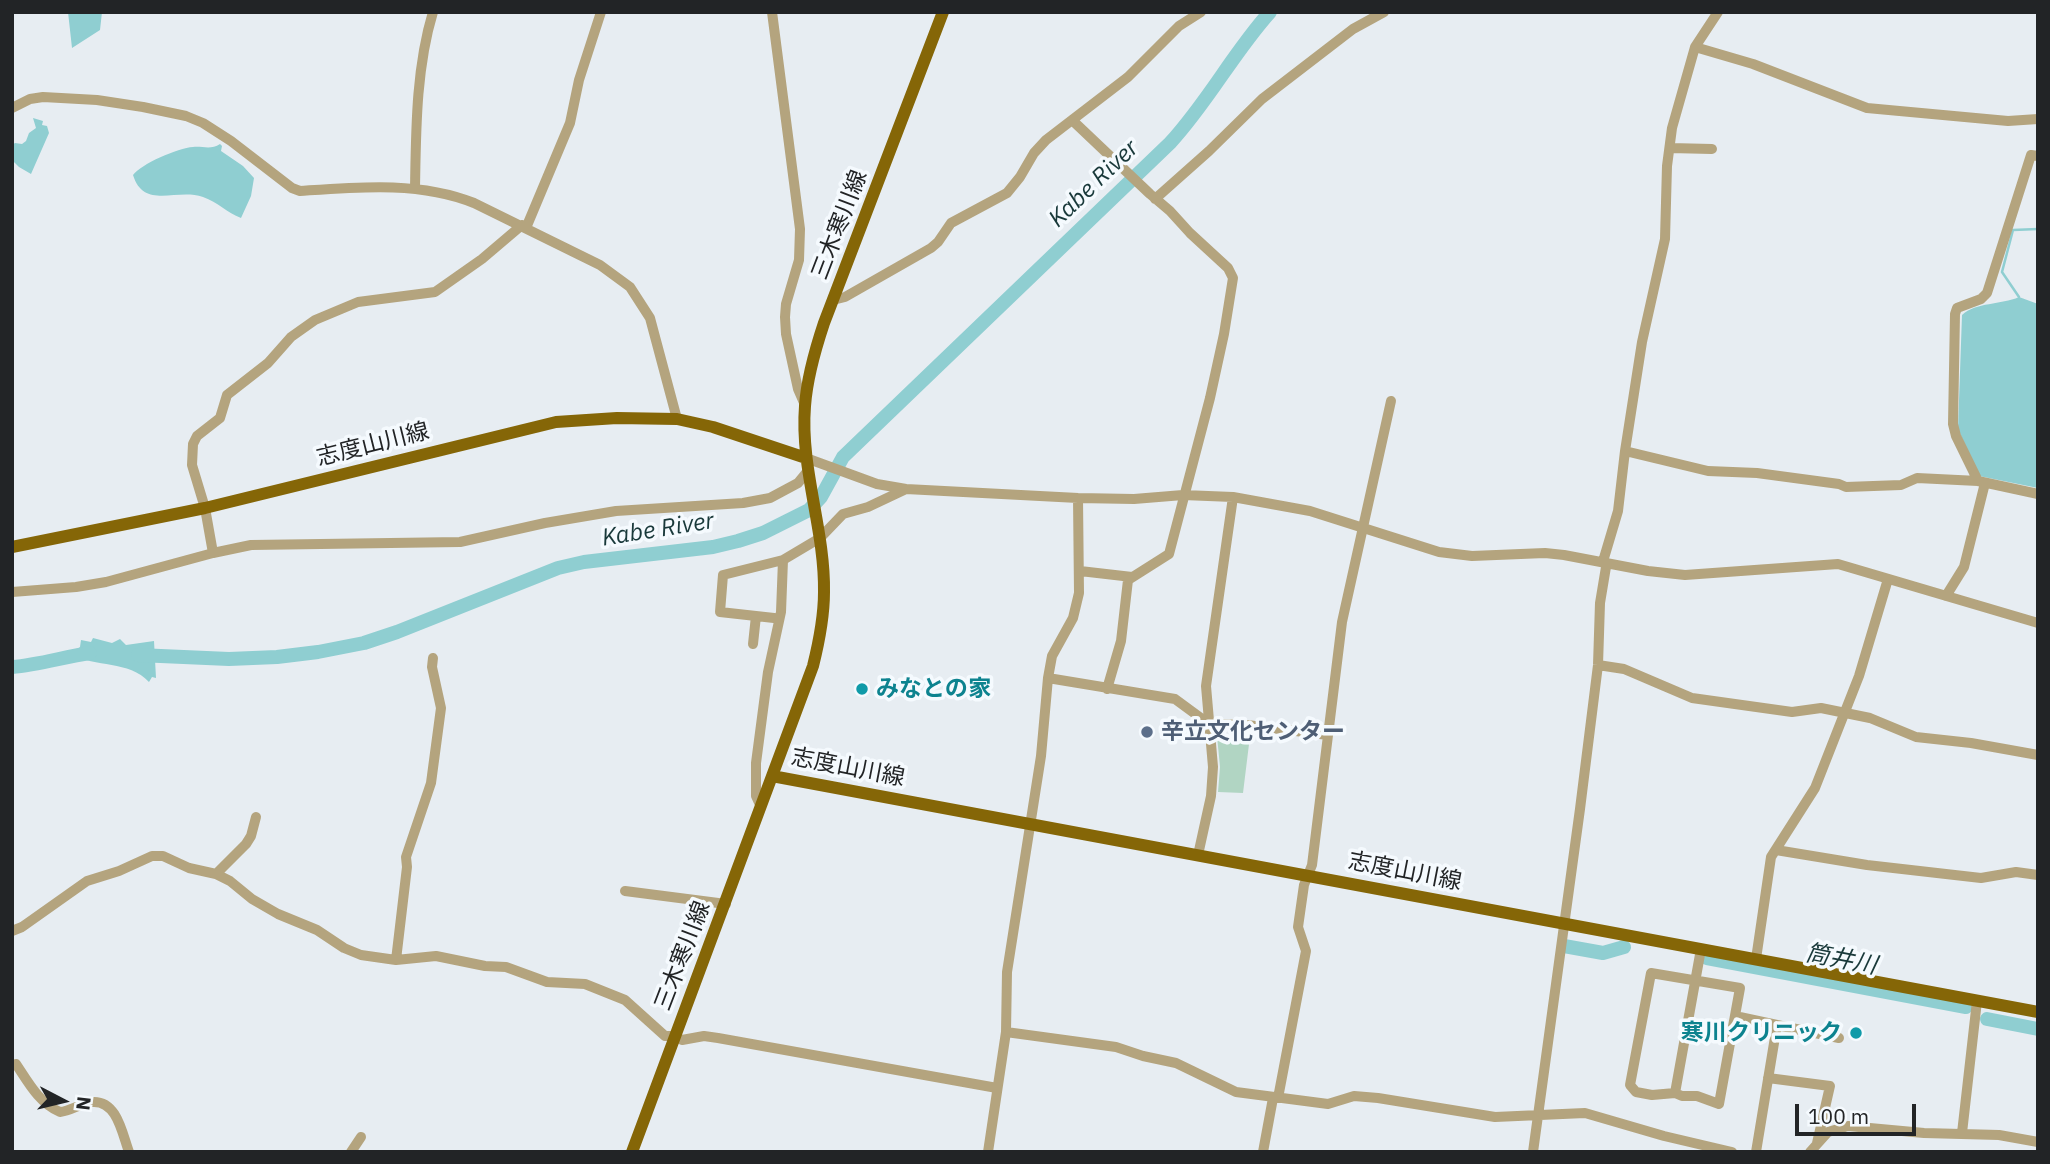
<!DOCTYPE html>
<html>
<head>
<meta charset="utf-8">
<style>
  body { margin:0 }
  #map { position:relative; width:2050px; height:1164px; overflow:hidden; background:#e7edf2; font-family:"IBM Plex Sans",sans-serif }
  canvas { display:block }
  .frame { position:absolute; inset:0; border:14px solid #222426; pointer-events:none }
  .north { position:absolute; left:28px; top:1066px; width:70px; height:70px; -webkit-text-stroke:5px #f5fafe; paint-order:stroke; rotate:97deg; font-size:19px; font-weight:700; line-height:28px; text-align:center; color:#222426 }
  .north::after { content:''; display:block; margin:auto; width:24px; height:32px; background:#222426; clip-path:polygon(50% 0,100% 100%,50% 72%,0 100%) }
  .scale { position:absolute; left:1795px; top:1104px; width:121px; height:32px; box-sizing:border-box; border:4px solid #222426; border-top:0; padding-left:9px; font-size:21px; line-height:24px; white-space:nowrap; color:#222426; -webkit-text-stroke:5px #f5fafe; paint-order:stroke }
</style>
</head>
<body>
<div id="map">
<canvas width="2050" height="1164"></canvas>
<div class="frame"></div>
<div class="north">N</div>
<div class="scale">100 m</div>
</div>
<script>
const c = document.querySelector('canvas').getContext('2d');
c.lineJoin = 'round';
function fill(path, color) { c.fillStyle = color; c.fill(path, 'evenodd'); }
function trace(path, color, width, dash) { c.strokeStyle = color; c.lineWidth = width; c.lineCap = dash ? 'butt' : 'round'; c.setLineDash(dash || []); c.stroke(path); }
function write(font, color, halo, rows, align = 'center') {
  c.font = font + ' "IBM Plex Sans","Noto Sans JP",sans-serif'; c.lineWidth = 7; c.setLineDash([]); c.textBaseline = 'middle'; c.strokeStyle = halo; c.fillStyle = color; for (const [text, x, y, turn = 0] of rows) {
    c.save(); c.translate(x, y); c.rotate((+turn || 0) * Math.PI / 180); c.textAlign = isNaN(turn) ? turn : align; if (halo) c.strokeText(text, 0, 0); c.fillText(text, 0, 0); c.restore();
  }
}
fill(new Path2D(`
  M1217 736H1250L1243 793 1218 792 1220 767Z`), '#b1d5c3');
fill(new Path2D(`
  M68 12H102L100 30 72 48Z
  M33 118 43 121 42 125 47 126 49 133 31 174 19 167 12 160V145L15 143 22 144 26 141 29 133 36 128Z
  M220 144 222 146 221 151 243 166 254 178 251 196 241 218C227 213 218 202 203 197 176 188 144 210 133 175 141 164 178 148 193 147 203 146 211 150 220 144Z
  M2019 297 2038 304V488L1979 476 1958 429 1962 315C1976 302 2001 305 2019 297Z
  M93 638 112 643 120 639 126 645 154 641 156 678 152 677 149 682C129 660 95 668 72 654L80 647 81 640 91 642Z`), '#8fced1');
trace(new Path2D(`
  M2019 297 2002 272 2013 230 2038 229`), '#8fced1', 2.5);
trace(new Path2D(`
  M138 655 229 659 277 657 318 652 364 643 397 632 558 568 584 562 713 547 738 541 763 533 809 510 821 497 843 457 1170 143C1208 102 1233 53 1270 12
  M12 667C39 665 63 657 90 653
  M1564 946 1603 953 1624 947
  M1707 958 1966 1007
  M1987 1019 2038 1029`), '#8fced1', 14);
trace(new Path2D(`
  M772 12 800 229 799 260 786 304 785 317 786 334 798 389 805 405
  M1695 47 1753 64 1867 108 2008 121 2038 119
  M12 108 30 99 43 97 97 100 143 107 186 116 203 123 231 141 292 188 300 191C357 187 420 181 474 203L600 265 630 287 650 318 677 419
  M1072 120 1150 194 1170 211 1190 233 1228 268 1233 278 1224 334 1210 398 1169 554 1128 580 1121 641 1107 689
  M1670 148 1712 149
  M415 189C416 130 416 68 433 12
  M1155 199 1209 151 1262 99 1353 29 1384 12
  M526 228 570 123 579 80 601 12
  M833 300 845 297 931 248 938 242 951 223 1007 193 1020 177 1034 153 1046 140 1128 77 1179 26 1201 12
  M1625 451 1708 471 1757 473 1839 484 1846 487 1901 485 1917 478 1978 481 2038 494
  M806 458 877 484 906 489 1078 498 1134 499 1183 495 1233 497 1310 511 1439 552 1472 556 1545 553 1564 555 1648 571 1685 575 1838 564 2038 623
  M1978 481 1956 436 1953 424 1955 314 1957 308 1981 299 1987 293 2031 155 2038 156
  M213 553 205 508 192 465 193 444 197 436 220 418 227 395 268 363 291 337 315 320 358 302 435 292 482 259 522 225
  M1080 571 1132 577
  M12 592 76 587 106 582 213 553 251 545 460 542 545 523 616 511 743 503 770 498 798 483 807 472
  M1946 596 1964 567 1985 483
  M774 618 720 612 723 575 783 560
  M753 644 756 616
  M1598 665 1624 669 1692 698 1792 712 1821 708 1870 718 1916 737 1971 743 2038 755
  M1048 678 1175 699 1209 724 1247 725 1328 735
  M761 807 756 796V763L768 672 781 612 783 560 820 538 843 514 868 507 904 490
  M1776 850 1867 865 1981 878 2016 872 2038 875
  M1198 855 1211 796 1213 767 1206 686 1233 497
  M216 874 246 844 251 836 256 817
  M625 891 726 904
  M12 931 22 927 87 881 119 871 152 856H163L189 868 216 874 230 881 252 899 278 914 317 930 344 948 361 955 396 960 436 956 485 966 506 967 547 982 585 984 625 1000 665 1036H675L682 1040 704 1036 718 1038 997 1088
  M1756 959 1771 857 1815 788 1859 676 1888 579
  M396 960 407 867 406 857 431 783 441 708 432 667 433 658
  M1651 973 1740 988 1719 1104 1697 1096H1682L1675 1093 1652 1095 1636 1092 1630 1085Z
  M1735 1016 1777 1025 1756 1152
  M1777 1025 1839 1038
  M1006 1032 1116 1047 1143 1056 1176 1063 1236 1092 1328 1104 1354 1096 1378 1098 1495 1117 1585 1113 1664 1136 1732 1152
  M16 1064C28 1082 39 1103 60 1112 71 1111 81 1103 92 1102 117 1100 122 1133 129 1152
  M1768 1078 1830 1086 1817 1143
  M1675 1093 1701 949
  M1278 1098 1306 951 1298 927 1304 885 1312 865 1342 622 1391 401
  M1962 1133 1977 1001
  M351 1152 361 1137
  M988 1152 1006 1032 1007 972 1041 756 1048 678 1052 656 1073 618 1079 593 1078 498
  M1263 1152 1273 1098
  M1533 1152 1580 809 1598 665 1600 603 1606 567 1604 558 1618 511 1625 451 1642 342 1665 239 1667 166 1672 128 1695 47 1718 12
  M1810 1152 1828 1132 1848 1126 1924 1133 1999 1135 2038 1142`), '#b4a47e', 10);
trace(new Path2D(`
  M12 547 205 508 556 422 617 418 677 419 713 427 806 458
  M772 776 2038 1012
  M632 1152 813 666C819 642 824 617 824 592 825 529 800 469 805 406 807 377 815 350 824 323L943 12`), '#856607', 12);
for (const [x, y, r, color] of [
  [862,689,7,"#0f9aa8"],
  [1147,732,7,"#5c6f8a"],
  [1856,1033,7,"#0f9aa8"]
]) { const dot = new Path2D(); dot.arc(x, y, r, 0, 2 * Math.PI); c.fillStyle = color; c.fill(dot); trace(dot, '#f5fafe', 2.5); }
write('23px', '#222426', '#f5fafe', [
  ["三木寒川線",840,225,-69],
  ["志度山川線",373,445,-14],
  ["志度山川線",848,768,11],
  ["志度山川線",1405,872,11],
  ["三木寒川線",683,956,-69]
]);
write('bold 23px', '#0d838f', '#f5fafe', [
  ["みなとの家",876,689],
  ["寒川クリニック",1842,1033,"right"]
], 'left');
write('bold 23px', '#4e5e75', '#f5fafe', [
  ["辛立文化センター",1161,732]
], 'left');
write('italic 24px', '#19393a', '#f5fafe', [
  ["Kabe River",1094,184,-44],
  ["Kabe River",658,530,-9],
  ["筒井川",1841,960,11]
]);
</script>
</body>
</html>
